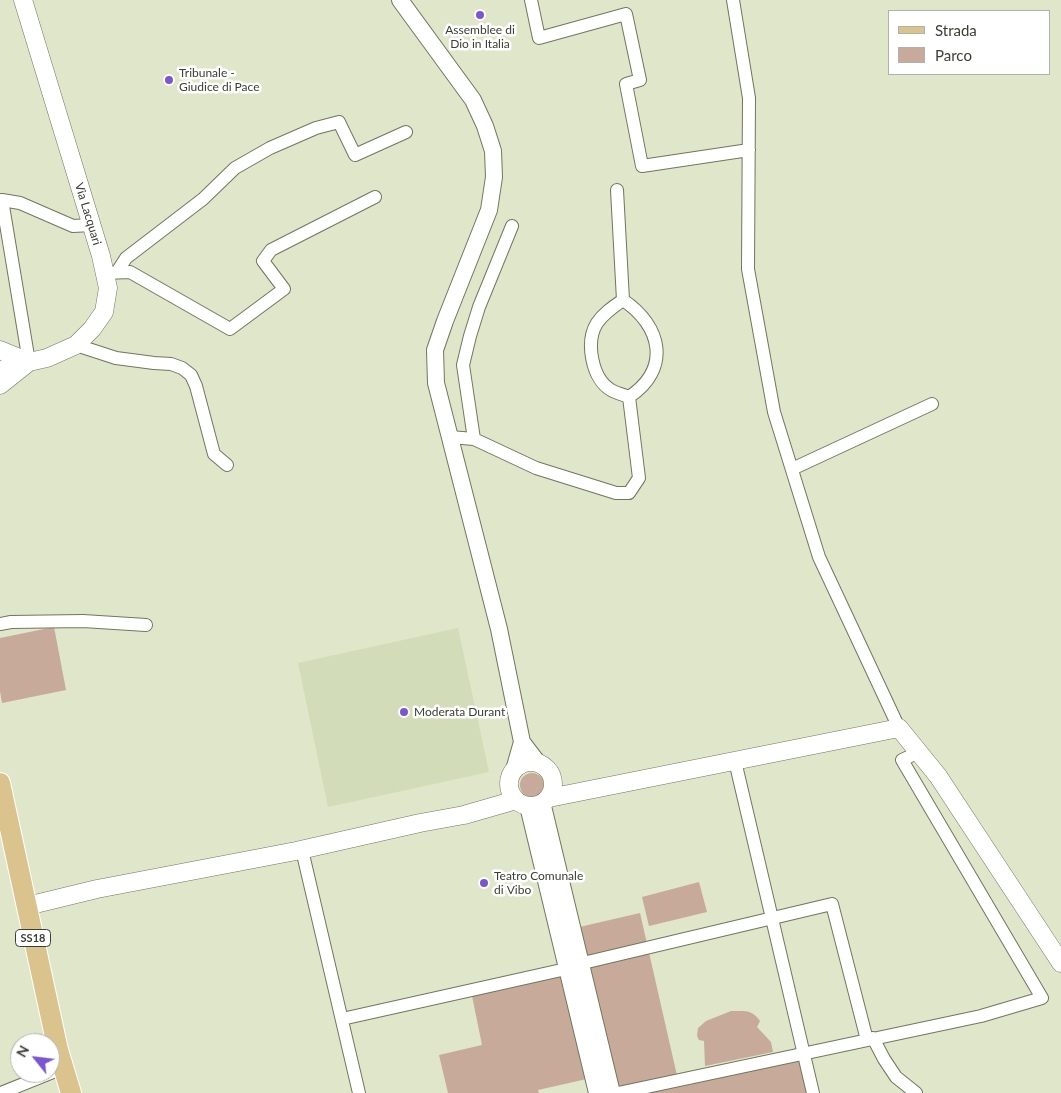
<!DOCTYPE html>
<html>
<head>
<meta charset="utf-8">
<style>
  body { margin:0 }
  #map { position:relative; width:1061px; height:1093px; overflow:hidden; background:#dfe6ca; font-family:Lato,sans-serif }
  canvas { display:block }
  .legend { position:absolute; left:888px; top:10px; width:162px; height:65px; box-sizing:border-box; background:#fff; border:1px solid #b1b2ad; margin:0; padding:6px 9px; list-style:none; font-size:15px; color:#3b3e33 }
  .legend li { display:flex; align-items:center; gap:10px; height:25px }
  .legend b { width:25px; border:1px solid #b1b2ad }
  .north { position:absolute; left:10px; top:1033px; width:50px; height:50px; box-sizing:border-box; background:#fff; border:1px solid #b1b2ad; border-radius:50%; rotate:299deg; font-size:14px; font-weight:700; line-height:20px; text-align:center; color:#3b3e33 }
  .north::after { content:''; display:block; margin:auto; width:18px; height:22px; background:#7a57d1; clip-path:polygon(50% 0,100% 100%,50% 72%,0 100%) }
</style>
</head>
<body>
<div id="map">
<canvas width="1061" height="1093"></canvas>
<ul class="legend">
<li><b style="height:6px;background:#dbc38e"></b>Strada</li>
<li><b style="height:14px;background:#c8aa9a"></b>Parco</li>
</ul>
<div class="north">N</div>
</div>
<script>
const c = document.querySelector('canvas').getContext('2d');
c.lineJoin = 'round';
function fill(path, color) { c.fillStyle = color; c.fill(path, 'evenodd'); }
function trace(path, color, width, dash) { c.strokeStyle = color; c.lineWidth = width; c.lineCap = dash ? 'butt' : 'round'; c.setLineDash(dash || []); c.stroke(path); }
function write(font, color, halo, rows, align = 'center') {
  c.font = font + ' Lato,sans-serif'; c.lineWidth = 5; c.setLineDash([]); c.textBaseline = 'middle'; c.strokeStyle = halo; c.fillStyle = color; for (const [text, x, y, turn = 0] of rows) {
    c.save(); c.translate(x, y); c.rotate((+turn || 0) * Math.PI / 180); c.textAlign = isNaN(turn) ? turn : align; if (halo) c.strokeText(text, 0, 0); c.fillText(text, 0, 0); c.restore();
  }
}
fill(new Path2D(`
  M458 628 489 772 328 807 298 663Z`), '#d3dcb8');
fill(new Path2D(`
  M54 627 66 690 2 703 0 691V638Z
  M520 785a12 12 0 1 1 24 0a12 12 0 1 1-24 0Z
  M699 882 707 912 649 926 642 897Z
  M640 913 678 1080 803 1053 813 1093H614L575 928Z
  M566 969 591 1078 538 1090 539 1093H448L439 1055 482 1045 471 991Z
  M731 1011C745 1011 752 1009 760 1021L757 1027 771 1042 773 1052 705 1066 704 1041 699 1040 697 1036 698 1028 706 1021Z`), '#c8aa9a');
const pedestrian = new Path2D(`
  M535 806 604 1093`);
const minor = new Path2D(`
  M531 0 539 38 626 14 640 80 626 84 642 166 749 150
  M733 0 749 98 748 269 774 412 819 557 899 728
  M617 190 623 300C613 307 604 313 597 323 585 342 592 379 611 390 616 393 624 395 629 397 671 369 662 326 623 300
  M512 226 479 307 470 336 463 365 474 439 536 468 616 493H629L639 478 629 397
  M117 272 126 258 203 199 235 168 270 148 316 128 339 122 355 155 406 132
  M105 273 130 272 230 329 284 289 263 261 271 250 375 197
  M76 345 116 358 154 363 171 364 182 368 191 375 196 386 214 454 227 465
  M29 362 2 200 20 203 73 226 92 225
  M450 437 474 439
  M792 469 932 404
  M0 624 11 622 83 621 146 625
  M735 761 813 1093
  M544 802 614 1093
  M526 806 595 1093
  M302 850 359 1093
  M583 963 832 904 867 1040
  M342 1019 566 969
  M873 1038 884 1059 896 1077 916 1093
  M1 1093 63 1068
  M618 1093 981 1016 1042 998 902 760 919 752`);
const tertiary = new Path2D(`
  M400 0 473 100 485 126 493 151 494 177 489 210 445 321 435 350 436 383 499 629 522 742 538 763
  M0 369 29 362
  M514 770 522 742`);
const secondary = new Path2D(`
  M0 350 29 362
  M0 385 29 362 47 358 76 345 92 329 104 312 108 288 101 256 23 0
  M509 784a22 22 0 1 1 44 0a22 22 0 1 1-44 0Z
  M549 798 899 728 938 776 1061 963
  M27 906 97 889 296 851 420 823 464 815 516 800`);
const primary = new Path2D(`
  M0 783 58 1050 71 1093`);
trace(pedestrian, '#70775d', 12);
trace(minor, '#70775d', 14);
trace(tertiary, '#70775d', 18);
trace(secondary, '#70775d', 19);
trace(primary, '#fff', 22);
trace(pedestrian, '#fff', 10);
trace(minor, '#fff', 12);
trace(tertiary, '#fff', 16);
trace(secondary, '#fff', 18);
trace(primary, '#dbc38e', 20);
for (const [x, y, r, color] of [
  [480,15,5,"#7a57d1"],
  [169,80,5,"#7a57d1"],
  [404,712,5,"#7a57d1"],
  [484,883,5,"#7a57d1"]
]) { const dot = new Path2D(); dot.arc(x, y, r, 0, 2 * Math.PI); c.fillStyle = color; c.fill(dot); trace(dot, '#fff', 2); }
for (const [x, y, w] of [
  [33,938,35]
]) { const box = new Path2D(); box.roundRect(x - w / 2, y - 8.5, w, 17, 4); c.fillStyle = '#fff'; c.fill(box); trace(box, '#3b3e33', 1); }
write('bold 11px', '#3b3e33', null, [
  ["SS18",33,938]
]);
write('12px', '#3b3e33', '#fff', [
  ["Assemblee di",480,30,"center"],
  ["Dio in Italia",480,44,"center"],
  ["Tribunale -",179,73],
  ["Giudice di Pace",179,87],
  ["Moderata Durant",414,712],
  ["Teatro Comunale",494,876],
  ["di Vibo",494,890]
], 'left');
write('12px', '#3b3e33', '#fff', [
  ["Via Lacquari",88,214,73]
]);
</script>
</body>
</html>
